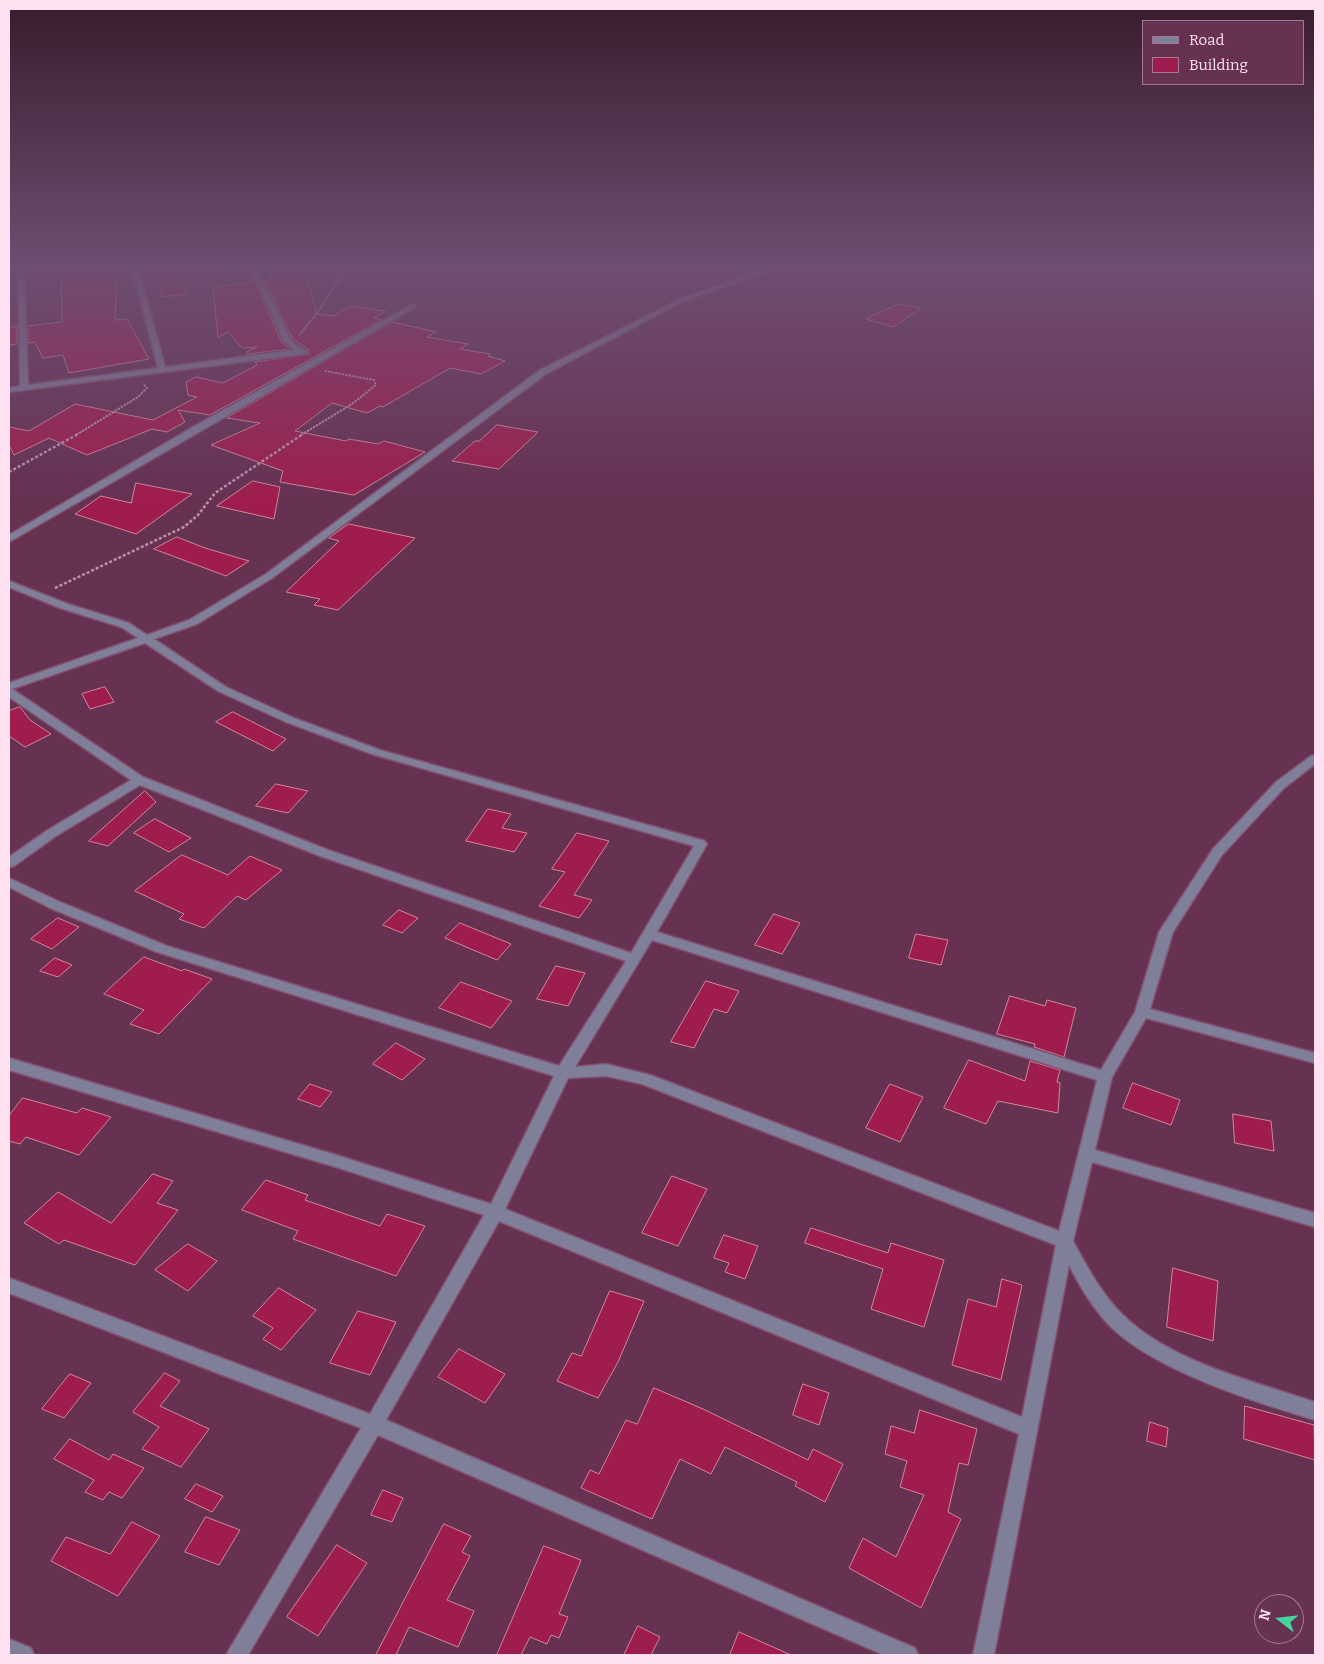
<!DOCTYPE html>
<html>
<head>
<meta charset="utf-8">
<style>
  body { margin:0 }
  #map { position:relative; width:1324px; height:1664px; overflow:hidden; background:#673152; font-family:Bitter,serif }
  canvas { display:block }
  .frame { position:absolute; inset:0; border:10px solid #fee2f1; pointer-events:none }
  .legend { position:absolute; left:1142px; top:20px; width:162px; height:65px; box-sizing:border-box; background:#673152; border:1px solid #a37892; margin:0; padding:6px 9px; list-style:none; font-size:15px; color:#fee2f1 }
  .legend li { display:flex; align-items:center; gap:10px; height:25px }
  .legend b { width:25px; border:1px solid #a37892 }
  .north { position:absolute; left:1254px; top:1594px; width:50px; height:50px; box-sizing:border-box; background:#673152; border:1px solid #a37892; border-radius:50%; rotate:286deg; font-size:14px; font-weight:700; line-height:20px; text-align:center; color:#fee2f1 }
  .north::after { content:''; display:block; margin:auto; width:18px; height:22px; background:#45d49f; clip-path:polygon(50% 0,100% 100%,50% 72%,0 100%) }
</style>
</head>
<body>
<div id="map">
<canvas width="1324" height="1664"></canvas>
<div class="frame"></div>
<ul class="legend">
<li><b style="height:6px;background:#7f7f9a"></b>Road</li>
<li><b style="height:14px;background:#9e1d4e"></b>Building</li>
</ul>
<div class="north">N</div>
</div>
<script>
const c = document.querySelector('canvas').getContext('2d');
c.lineJoin = 'round';
function fill(path, color) { c.fillStyle = color; c.fill(path, 'evenodd'); }
function trace(path, color, width, dash) { c.strokeStyle = color; c.lineWidth = width; c.lineCap = dash ? 'butt' : 'round'; c.setLineDash(dash || []); c.stroke(path); }
const building = new Path2D(`
  M274 268H305L317 314 334 316 350 306 385 311 374 318 381 320 210 415 178 410 185 422 167 432 152 429 87 455 49 438 14 455 9 445V427L29 431 75 404 153 420 197 397 188 395 186 382 196 377 223 383 257 365 255 362 309 354V350L292 338 265 281 270 280Z
  M94 271 95 277 117 274 115 320 127 319 149 359 69 373 63 355 43 358 35 342 28 343V326L62 322 61 275Z
  M178 277 188 294 163 297 155 280Z
  M255 282 281 341 290 349 248 354 246 352 257 347 242 348 228 332 218 337 213 288Z
  M899 304 921 308 893 327 866 319Z
  M392 322 436 332 427 337 468 344 460 349 490 354 488 356 505 361 481 374 450 368 383 407 380 406 367 413 332 403 295 431 346 441 349 439 378 444 384 441 425 452 354 495 280 482 283 471 211 445 260 423 227 418Z
  M17 327V344L9 345V328Z
  M497 425 538 432 499 469 452 461 475 441H479Z
  M253 481 280 487 274 519 217 506Z
  M136 483 192 494 136 534 75 514 101 496 131 503Z
  M349 524 415 538 338 610 314 605 320 599 286 592 339 541 329 538Z
  M177 537 205 548 249 561 226 576 154 549Z
  M105 687 114 702 90 709 82 694Z
  M20 707 30 720 51 734 25 747 9 736V711Z
  M233 712 286 739 273 751 216 722Z
  M276 784 308 791 288 813 256 806Z
  M145 791 156 802 108 846 89 841Z
  M488 809 511 814 502 828 527 833 514 852 466 841Z
  M155 819 191 838 169 852 134 833Z
  M577 833 609 841 574 895 592 900 579 918 539 906 565 872 552 869Z
  M182 855 228 875 250 856 282 870 246 900 237 896 204 928 179 919 184 914 135 891Z
  M399 910 418 918 402 933 383 925Z
  M774 914 800 923 782 954 755 945Z
  M58 918 79 927 52 949 31 939Z
  M460 923 511 944 497 960 445 938Z
  M916 934 948 940 941 965 909 958Z
  M144 957 182 971 184 969 212 979 159 1034 130 1024 144 1010 104 994Z
  M55 958 72 965 58 977 40 971Z
  M556 966 585 973 568 1006 537 999Z
  M706 981 739 991 727 1013 714 1009 694 1048 671 1042Z
  M461 982 512 1001 491 1028 439 1008Z
  M1010 996 1045 1006 1047 1000 1076 1008 1064 1057 1034 1047 1035 1044 997 1034Z
  M396 1043 425 1059 402 1080 373 1064Z
  M969 1060 1025 1081 1030 1061 1060 1070 1057 1082 1060 1083 1058 1113 998 1101 986 1124 944 1108Z
  M1133 1083 1180 1100 1171 1125 1123 1108Z
  M310 1084 332 1092 320 1107 298 1099Z
  M890 1084 923 1097 900 1142 866 1128Z
  M23 1098 77 1113 82 1108 111 1117 79 1155 26 1137 20 1144 9 1141V1116Z
  M1233 1114 1271 1121 1274 1151 1235 1143Z
  M153 1174 173 1181 157 1203 178 1210 135 1265 64 1240 59 1244 24 1223 58 1192 111 1223Z
  M672 1176 707 1189 678 1246 642 1233Z
  M266 1180 308 1195 305 1200 380 1226 387 1214 425 1226 396 1276 293 1239 298 1231 242 1210Z
  M811 1228 888 1253 891 1243 944 1260 924 1327 871 1309 883 1269 805 1243Z
  M724 1235 758 1246 745 1279 725 1272 729 1263 714 1258Z
  M188 1244 217 1261 188 1291 155 1270Z
  M1173 1268 1218 1281 1213 1341 1167 1327Z
  M1002 1279 1022 1285 1001 1380 952 1365 968 1299 996 1307Z
  M279 1288 316 1310 281 1350 263 1339 273 1328 253 1316Z
  M610 1291 644 1301 618 1362 598 1398 557 1381 572 1353 581 1356Z
  M358 1311 396 1322 370 1375 330 1363Z
  M459 1349 505 1374 485 1403 438 1377Z
  M165 1373 180 1381 160 1406 209 1429 181 1467 142 1449 159 1427 133 1412Z
  M70 1374 91 1383 64 1418 42 1409Z
  M803 1384 829 1393 819 1425 793 1415Z
  M654 1388 703 1409 808 1460 813 1449 843 1464 825 1502 795 1486 797 1482 725 1447 711 1474 680 1459 652 1519 581 1488 590 1470 599 1474 626 1420 637 1424Z
  M1245 1406 1314 1425 1315 1460 1244 1439Z
  M920 1410 977 1429 968 1465 959 1463 948 1512 961 1519 921 1608 849 1568 863 1538 896 1557 924 1495 900 1487 907 1461 885 1454 891 1426 914 1433Z
  M1150 1422 1168 1428 1166 1447 1147 1441Z
  M70 1439 109 1460 113 1454 144 1468 122 1498 109 1492 103 1500 85 1492 94 1480 54 1459Z
  M196 1484 223 1496 212 1512 185 1499Z
  M383 1490 403 1498 392 1522 371 1515Z
  M206 1517 240 1530 219 1565 185 1552Z
  M132 1522 160 1536 118 1596 51 1561 66 1537 110 1554Z
  M444 1524 471 1536 462 1552 470 1556 447 1600 474 1611 458 1647 409 1627 396 1655H376Z
  M337 1545 367 1563 318 1636 287 1617Z
  M544 1546 581 1560 559 1614 568 1617 559 1638 551 1635 547 1644 530 1637 521 1655H497Z
  M638 1626 660 1637 651 1655H624Z
  M739 1632 791 1655H730Z`);
fill(building, '#9e1d4e');
trace(building, '#cf8798', 1);
const minor = new Path2D(`
  M18 268H24L28 385 158 368 132 268H138L165 367 294 350 283 340 251 268H257L290 339 295 344 308 352 304 354 9 392V388L20 386Z
  M769 268H778L684 301 546 374 272 578 197 624 154 639 226 687 294 718 380 750 705 841 707 844 657 932 1101 1070 1135 1012 1159 932 1213 849 1276 782 1311 756 1315 755V764L1284 788 1222 855 1173 932 1150 1009 1315 1053V1063L1146 1018 1112 1077 1095 1150 1315 1213V1227L1092 1162 1073 1241C1087 1267 1101 1293 1122 1314 1170 1362 1253 1381 1315 1402V1420C1255 1402 1153 1370 1109 1325 1093 1308 1080 1287 1069 1265L994 1655H973L1019 1434 499 1221 386 1420 915 1648 918 1655H884L378 1435 248 1655H226L361 1428 9 1293V1278L370 1414 484 1215 336 1167 9 1070V1058L336 1155 491 1204 554 1076 157 952 50 908 9 887V878L60 902 167 946 559 1066 626 961 320 856 140 785 56 836 14 866 9 867V857L48 830 131 780 9 697V683L138 638 121 627 60 608 9 587V581L68 604 129 623 147 635 189 620 266 574 540 370 680 299ZM145 643 218 691 286 722 372 754 694 846 631 953 328 850 143 777 12 689ZM652 940 1097 1080 1059 1231 650 1075 606 1064 575 1067ZM606 1076 642 1084 1056 1245 1022 1417 505 1209 568 1078Z
  M411 305 417 306 9 542V535L193 427Z
  M9 1639 31 1648 34 1655H9Z`);
trace(minor, '#82516f', 3);
trace(new Path2D(`
  M299 335 318 312 344 271 343 268
  M76 435 138 397 147 388 144 385
  M301 435 352 404 376 385 374 380 325 371`), '#b992a9', 2, [2.5, 1]);
trace(new Path2D(`
  M9 472 78 434
  M55 588 184 527 198 515 215 493 303 434`), '#b992a9', 2.5, [3, 2]);
fill(minor, '#7f7f9a');
const sky = c.createLinearGradient(0, 0, 0, 501);
sky.addColorStop(0, '#391b2d');
sky.addColorStop(0.53, '#6e4e71');
sky.addColorStop(1, '#6e4e7100');
c.fillStyle = sky;
c.fillRect(0, 0, 1324, 501);
</script>
</body>
</html>
